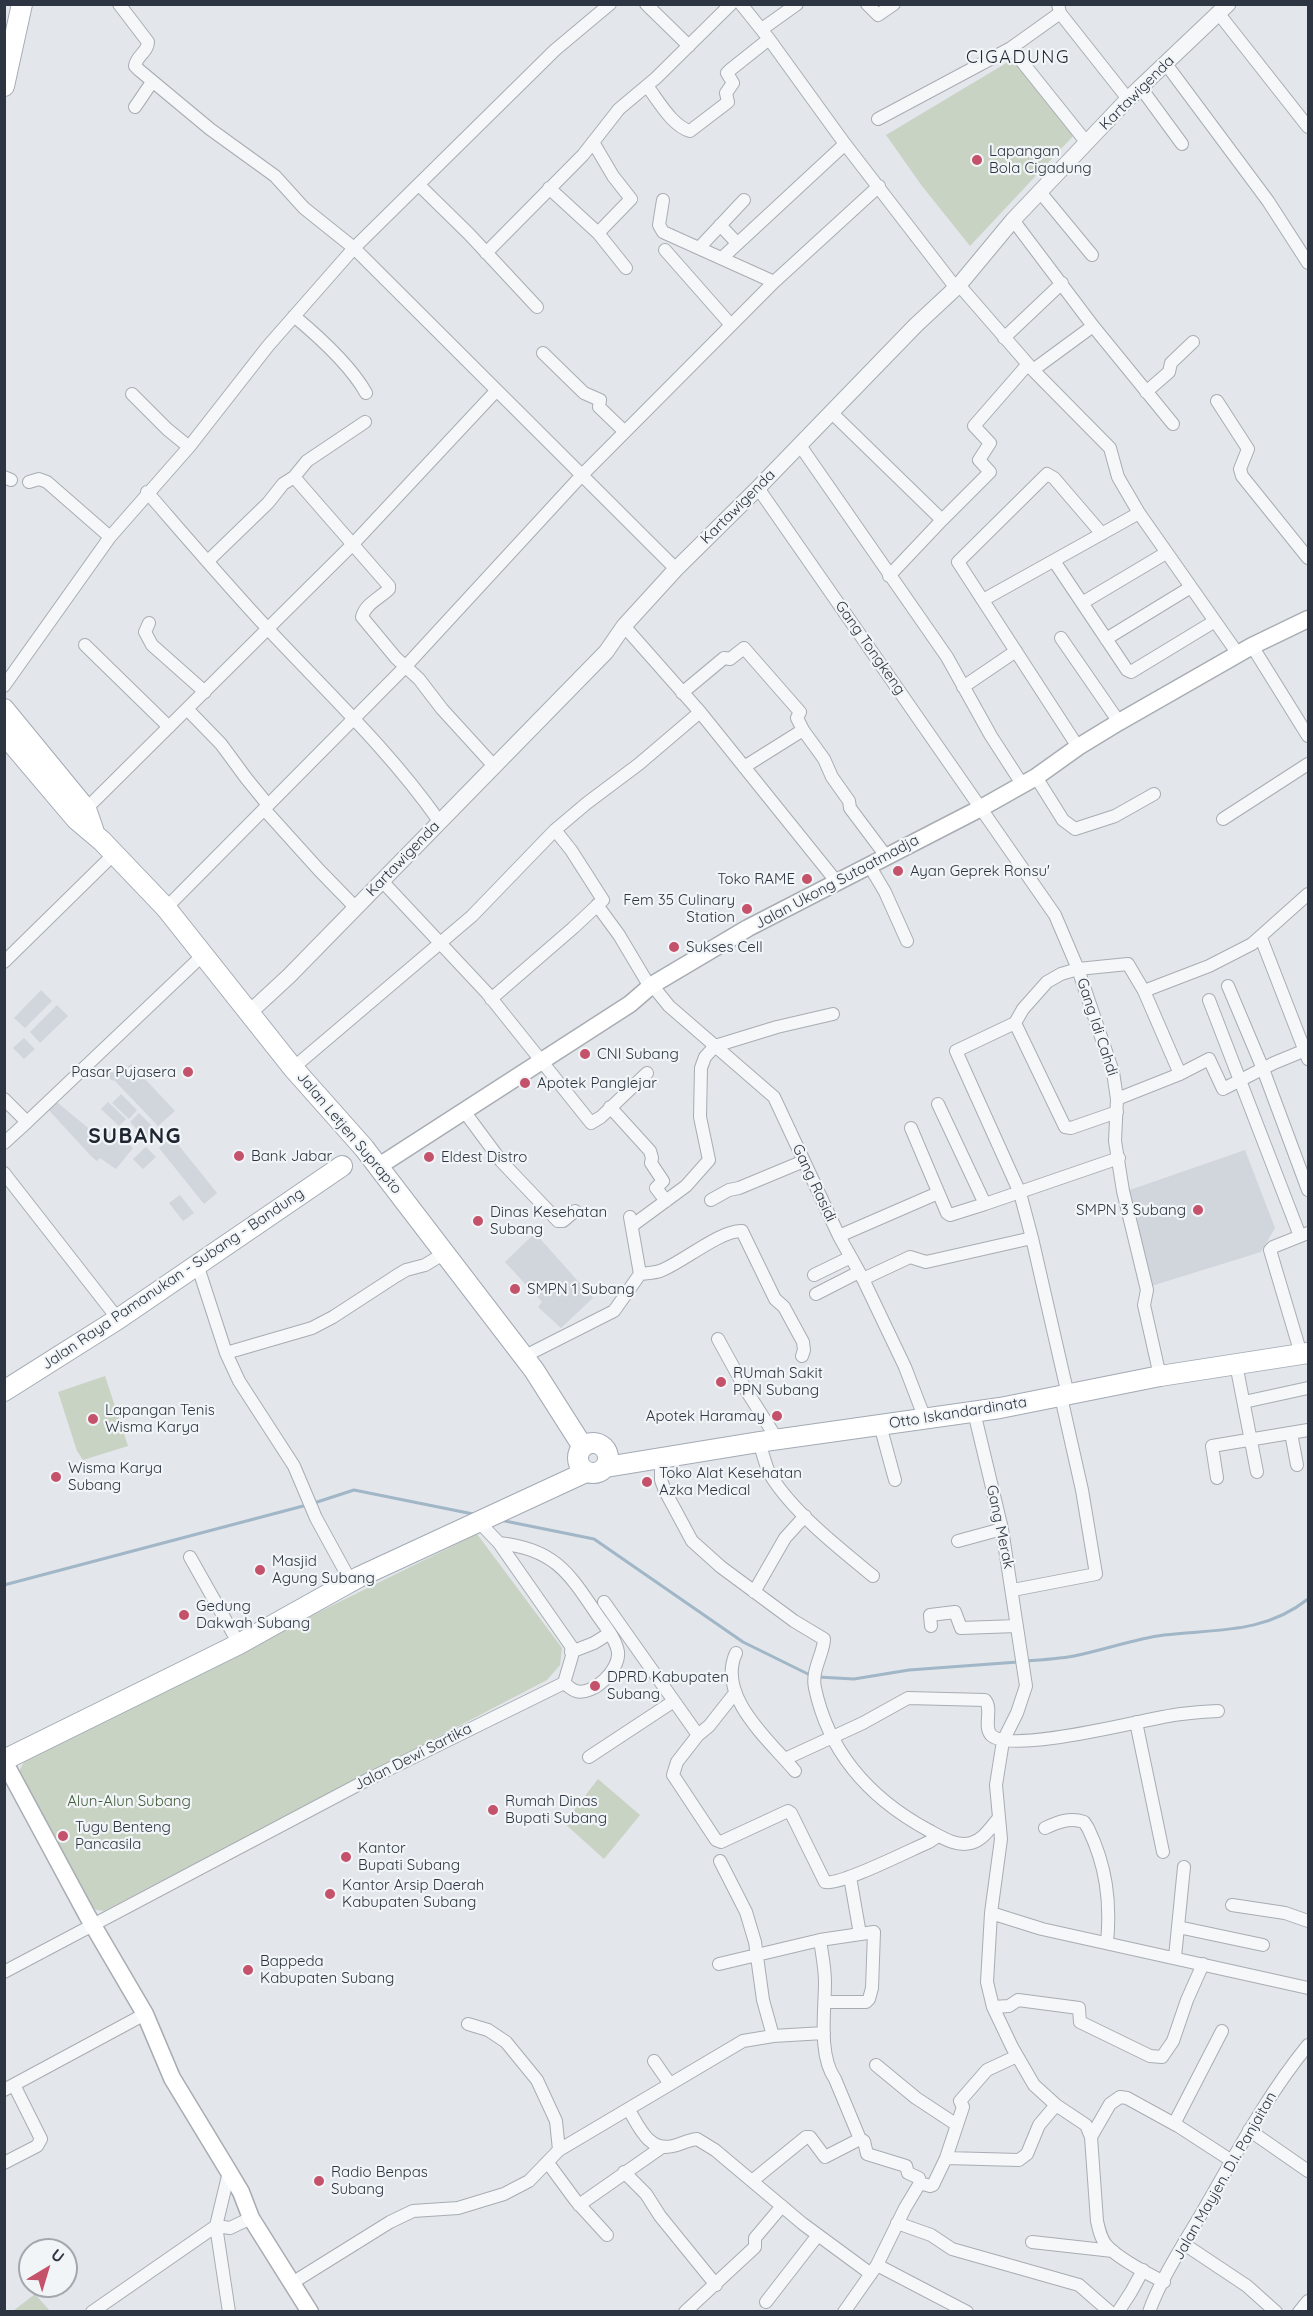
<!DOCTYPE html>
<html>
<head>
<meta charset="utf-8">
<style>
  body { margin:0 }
  #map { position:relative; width:1313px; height:2316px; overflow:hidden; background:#e3e6ea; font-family:Quicksand,sans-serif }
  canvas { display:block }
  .frame { position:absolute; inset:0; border:6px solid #2c3541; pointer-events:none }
  .north { position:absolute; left:18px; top:2238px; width:60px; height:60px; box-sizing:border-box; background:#f2f5f7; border:2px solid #a3a8ae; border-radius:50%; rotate:38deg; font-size:16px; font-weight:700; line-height:24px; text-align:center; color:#2c3541 }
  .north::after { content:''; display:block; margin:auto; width:21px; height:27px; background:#c5526b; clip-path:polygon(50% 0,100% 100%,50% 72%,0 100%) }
</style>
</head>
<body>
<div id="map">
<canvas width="1313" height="2316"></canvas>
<div class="frame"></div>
<div class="north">U</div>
</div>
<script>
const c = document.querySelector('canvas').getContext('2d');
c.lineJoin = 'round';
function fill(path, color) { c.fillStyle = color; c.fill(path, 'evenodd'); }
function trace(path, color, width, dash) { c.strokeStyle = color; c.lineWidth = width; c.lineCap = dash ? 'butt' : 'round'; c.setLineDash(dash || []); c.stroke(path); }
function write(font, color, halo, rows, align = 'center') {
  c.font = font + ' Quicksand,sans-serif'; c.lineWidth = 4.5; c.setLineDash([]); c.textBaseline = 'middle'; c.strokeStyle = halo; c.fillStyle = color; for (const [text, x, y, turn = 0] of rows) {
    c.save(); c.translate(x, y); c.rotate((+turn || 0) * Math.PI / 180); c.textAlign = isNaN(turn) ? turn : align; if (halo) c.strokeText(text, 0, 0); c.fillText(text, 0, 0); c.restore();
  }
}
fill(new Path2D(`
  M41 990 52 1001 25 1028 14 1018Z
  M57 1005 68 1016 40 1043 30 1032Z
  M24 1038 35 1049 24 1059 13 1048Z
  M131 1064 175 1111 158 1126 114 1080 112 1081 105 1073 110 1069 117 1076Z
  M121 1094 137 1110 129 1119 112 1103Z
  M53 1099 98 1136 103 1132 106 1134 113 1130 133 1148 116 1169 100 1158 97 1161 90 1155 46 1107Z
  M108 1102 126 1119 119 1126 101 1109Z
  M139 1113 158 1132 148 1141 130 1122Z
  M172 1137 217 1193 204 1204 159 1148Z
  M146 1147 156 1157 143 1169 133 1159Z
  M1245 1150 1275 1228 1261 1252 1148 1287 1124 1192Z
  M180 1195 194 1213 183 1221 169 1203Z
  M535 1233 593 1298 561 1328 538 1307 542 1302 505 1262Z`), '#d1d5dc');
fill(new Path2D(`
  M1013 59 1075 134 970 246 922 186 886 135Z
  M105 1376 128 1446 83 1460 77 1451 58 1392Z
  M477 1534 562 1648 560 1665 547 1680 104 1911 91 1909 16 1777 27 1756Z
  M598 1779 640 1815 604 1859 564 1823Z
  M35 2294 50 2311H13Z`), '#c9d3c4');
trace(new Path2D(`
  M314 1503 354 1490 473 1514
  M500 1520 594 1539 743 1642 812 1676
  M4 1585 307 1505
  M1024 1661C1041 1660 1058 1659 1074 1656 1104 1650 1134 1639 1164 1635 1216 1629 1264 1634 1308 1599
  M818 1677 854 1679 909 1670 1018 1662`), '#a1b6c7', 3);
const minor = new Path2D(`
  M119 4 148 42C148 52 136 56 135 66L139 70 210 129 275 176 304 208 354 248 676 569
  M646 4 689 46
  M741 4 769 39 845 144 956 288
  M867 4 878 15 894 4
  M1058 4 1060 13 1128 99
  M1219 14 1308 127
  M762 29 797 4
  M1011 48 1087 143
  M1166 64 1268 201 1308 263
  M647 86C658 100 672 126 690 131L728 102 726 93 733 83 727 73 730 70 769 39
  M1141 88 1182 144
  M135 107 152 82
  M878 119 1011 48 1060 13
  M593 142 613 176 631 199 598 233
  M420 186 469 234 537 307
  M549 188 598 233 626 268
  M1040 192 1092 255
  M663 200 659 225 663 232 774 282
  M1013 220 1093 326 1173 424
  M720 225 737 243
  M699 248 744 200
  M665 250 731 325
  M486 253 583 155 619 109 656 78 731 4
  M722 258 845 144
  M959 285 1033 370 1110 448 1118 477 1139 513 1238 654
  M294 316C318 336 351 366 366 393
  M1004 338 1062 283
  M543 353 584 393 600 400 599 407 625 432
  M1033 370 1093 326
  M1146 392 1169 372 1171 363 1193 342
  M132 394 167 429 189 447
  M1217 401 1248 449 1240 469 1242 476 1308 558
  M831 412 942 520 990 472 979 460 990 443 974 426 1028 364
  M799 444 947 657 991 736 1022 784
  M4 477 11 480
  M294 477 389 586V589C380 598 365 604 362 617L396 658 419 679 442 709 494 766
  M29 482 39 479 47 482 110 537
  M758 488 1055 915 1078 969 1113 1072 1117 1099 1115 1141 1123 1191 1147 1290 1144 1305 1160 1376
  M147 492C187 538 227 585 269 630 327 692 390 751 439 821
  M208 561 268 503 283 484 294 477 307 461 365 422
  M1054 561 1127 670 1131 672 1215 621
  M889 576 942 520
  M983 600 1139 513
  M1082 603 1166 553
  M149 623 145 632 152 645 205 692
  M624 626 700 712 836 881
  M1061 638 1119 722
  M1106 639 1191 587
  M85 645 169 727
  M1252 646 1308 736
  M4 686 110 537 189 447 268 346 354 248 555 50 610 4
  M963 687 1016 651
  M682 693 724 658 730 659 744 648 800 712 797 718 803 730 824 759 832 777 849 801 850 808 886 856
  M187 709 221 744 246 778 268 805
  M1078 747 958 562 1047 474 1054 478 1102 534
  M744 767 803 730
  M1036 777 1063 820 1075 829 1115 816 1154 794
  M264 809 319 870 356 908
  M83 812 353 544 496 391
  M1223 819 1308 764
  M869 865 885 892 907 941
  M382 881 487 993 591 1123 601 1117 647 1073
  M597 905 619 935 650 987
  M166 908 406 666 581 476 774 282 879 186
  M1261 938 1308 1059
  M4 962 114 854
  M652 985 669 1006 774 1097 839 1236 863 1279 905 1367 925 1419
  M1228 986 1263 1069 1308 1190
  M1144 991 1180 1074
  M491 999 573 928 603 900 571 850 555 830
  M1209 1000 1300 1236
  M1015 1023 1065 1127 1071 1128 1117 1112
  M293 1068 472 916 555 830 587 803 639 764 700 712
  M4 1099 27 1122 204 954
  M1117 1099 1180 1074 1209 1059 1223 1089 1274 1063 1308 1049
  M938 1104 985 1204 1119 1158
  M610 1107 650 1151 652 1158 651 1163 663 1181 656 1188 666 1201
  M464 1111 501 1161 558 1221H563L575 1211
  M911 1128 947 1213 950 1215 985 1204
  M4 1143 27 1122
  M4 1173 118 1319
  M711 1200 729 1190 739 1188 804 1161
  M633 1225 686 1186 709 1160 700 1117 701 1068 705 1057 715 1046 777 1027 833 1014
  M839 1236 938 1193
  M197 1264 226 1353
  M640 1274C646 1273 654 1273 660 1271 682 1263 720 1230 742 1231L775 1299 784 1307 803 1342 804 1350 802 1356
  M814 1275 851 1257
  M863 1279 910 1257 926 1262 1032 1238
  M816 1294 859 1272
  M718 1339 746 1390 777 1439
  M1301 1354 1270 1250 1273 1247 1308 1233
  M523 1357 614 1311 640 1274 630 1217
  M1236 1364 1257 1472
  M1068 1395 1032 1238 1020 1193 956 1051 1015 1023 1023 1009 1047 982 1061 974 1078 969 1128 964 1144 991 1209 966 1252 944 1308 894
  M1244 1402 1308 1388
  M974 1412 1002 1529 1026 1686 1017 1713 1003 1741 996 1785 1001 1839 991 1913 987 1982 993 2007 1012 2047 1034 2085 1056 2105 1086 2125 1091 2137 1097 2221C1099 2230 1101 2240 1108 2247 1120 2259 1148 2274 1164 2282
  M880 1425 895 1480
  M1291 1433 1297 1465
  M759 1442C763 1453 765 1466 771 1476 794 1513 840 1549 873 1576
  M661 1457V1480L665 1491 692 1541 721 1567 794 1621 824 1639C824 1653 811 1670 815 1688 829 1754 871 1799 928 1830 941 1837 956 1847 971 1843 983 1840 990 1828 998 1819
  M1217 1478 1212 1446 1308 1430
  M958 1541 1002 1529
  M499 1543C555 1549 569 1573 598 1616 605 1626 616 1639 618 1652 620 1670 593 1696 576 1691 572 1690 568 1686 564 1683
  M190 1557 239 1644
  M351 1582 316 1518 294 1466 239 1381 226 1353 312 1328 333 1317 396 1276 406 1270 425 1265 445 1253
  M1013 1590 1096 1574 1082 1490 1061 1397
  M754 1592 785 1538 805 1516
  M604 1602 698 1735 677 1762 673 1775 716 1840 721 1842 788 1811 791 1813 825 1882C840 1886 910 1850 929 1842L938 1836
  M931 1626 930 1615 955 1612 961 1628 1017 1626
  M571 1652 594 1643 610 1633
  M736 1653C716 1696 770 1741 795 1771
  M1136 1722 1163 1852
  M698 1735 709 1726 735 1693
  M589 1757 674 1701
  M785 1759 863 1723 908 1698 985 1700C993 1709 983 1726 991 1735 1009 1754 1134 1722 1163 1717 1181 1713 1199 1712 1218 1711
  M1045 1828C1058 1822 1070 1817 1084 1822L1088 1828C1106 1865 1111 1901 1107 1943
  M720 1861 746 1912 755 1942 763 2000 773 2036
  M850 1877 860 1934
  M1232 1905 1285 1913 1308 1921
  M991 1913 1042 1929 1308 1988
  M1178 1927 1263 1945
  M820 1940C822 1954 825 1968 825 1982 825 2011 818 2055 835 2079L860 2139 864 2141 867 2154 906 2166 908 2173 919 2178 920 2183
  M1175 1957 1184 1867
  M719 1964 820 1940 874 1932 872 1988 869 1999 866 2002H825
  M4 1972 367 1780 564 1683 572 1656 571 1646 499 1543 479 1522
  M993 2007 1009 2006 1018 2000 1079 2008 1080 2022 1150 2056 1162 2057 1173 2041 1187 2000 1203 1964
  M468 2024 488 2030 506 2042 537 2080 556 2121 559 2150
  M654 2061 670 2084
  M876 2065 916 2098 957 2125
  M4 2090 145 2014
  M629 2110C639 2127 649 2152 673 2146 681 2144 688 2140 697 2139L715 2150 803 2224 871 2274
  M1174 2124 1222 2031
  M1249 2130 1308 2171
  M1091 2137 1110 2104 1120 2097 1127 2098 1178 2126 1232 2161
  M946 2158 1019 2160 1027 2154 1039 2125 1056 2105
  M4 2163 37 2146 41 2139 14 2085
  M548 2163 576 2201 607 2235
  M229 2172 216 2226 229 2312
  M624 2172 646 2194 660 2216 716 2285
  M752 2181 806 2137H810L825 2157 860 2139
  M579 2205 662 2147
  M897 2223 931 2235 952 2249 1079 2285 1110 2312
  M1032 2242 1113 2251
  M1184 2244 1247 2286 1276 2312
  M877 2265 967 2312
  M292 2283 390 2222 413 2211 458 2208 504 2194 529 2181 559 2150 743 2041 773 2036 824 2033
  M766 2302 818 2235
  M92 2312 216 2226 230 2228 251 2218
  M685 2312 755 2247V2238L782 2206
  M844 2312 877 2265 905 2208 920 2183 930 2186 933 2185 946 2158 963 2107 960 2101 987 2070 1017 2056
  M1118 2312 1131 2292 1143 2270
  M1149 2312C1160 2280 1186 2240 1203 2211 1236 2154 1267 2095 1308 2045
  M1299 2312 1308 2301`);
const tertiary = new Path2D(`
  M250 1012 289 976 606 652 624 626 676 569 758 488 916 325 959 285 1013 220 1128 99 1228 4`);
const secondary = new Path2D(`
  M379 1166 630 1004 652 985 748 928 981 808 1036 777 1078 747 1119 722 1252 646 1308 619
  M4 1761 87 1915 145 2014 172 2078 229 2172 241 2192 251 2218 310 2312`);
const primary = new Path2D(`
  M4 86 22 4
  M4 709 86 809 95 835
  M4 734 76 819 102 841 166 908 293 1068 364 1148 534 1370 583 1447
  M4 1391 118 1319 342 1166
  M578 1458a15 15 0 1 1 30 0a15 15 0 1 1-30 0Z
  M606 1467 759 1442 1000 1408 1160 1376 1308 1353
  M4 1760 239 1644 359 1577 586 1472`);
trace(minor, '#a8adb4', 14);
trace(tertiary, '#a8adb4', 17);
trace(secondary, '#a8adb4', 19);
trace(primary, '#a3abb5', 22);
trace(minor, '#f5f7f8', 12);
trace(tertiary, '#f5f7f8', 15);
trace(secondary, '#fff', 16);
trace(primary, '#fff', 20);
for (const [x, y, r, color] of [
  [977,160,6,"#c5526b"],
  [898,871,6,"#c5526b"],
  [807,879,6,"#c5526b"],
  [747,909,6,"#c5526b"],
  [674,947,6,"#c5526b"],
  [585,1054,6,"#c5526b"],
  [188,1072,6,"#c5526b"],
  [525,1083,6,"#c5526b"],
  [239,1156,6,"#c5526b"],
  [429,1157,6,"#c5526b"],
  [1198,1210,6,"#c5526b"],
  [478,1221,6,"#c5526b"],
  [515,1289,6,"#c5526b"],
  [721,1382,6,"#c5526b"],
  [777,1416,6,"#c5526b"],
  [93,1419,6,"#c5526b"],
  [56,1477,6,"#c5526b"],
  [647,1482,6,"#c5526b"],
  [260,1570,6,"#c5526b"],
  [184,1615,6,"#c5526b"],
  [595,1686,6,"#c5526b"],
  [493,1810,6,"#c5526b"],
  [63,1836,6,"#c5526b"],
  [346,1857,6,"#c5526b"],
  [330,1894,6,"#c5526b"],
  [248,1970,6,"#c5526b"],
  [319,2181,6,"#c5526b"]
]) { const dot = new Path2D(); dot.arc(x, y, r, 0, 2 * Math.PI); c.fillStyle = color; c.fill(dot); trace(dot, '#f2f5f7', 2); }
write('15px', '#2c3541', '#f2f5f7', [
  ["Kartawigenda",1137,93,-45],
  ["Kartawigenda",738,507,-45],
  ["Gang Tongkeng",870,648,55],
  ["Kartawigenda",403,859,-46],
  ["Jalan Ukong Sutaatmadja",837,882,-28],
  ["Gang Idi Cahdi",1097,1027,72],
  ["Jalan Letjen Suprapto",349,1133,50],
  ["Gang Rasidi",814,1183,65],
  ["Jalan Raya Pamanukan - Subang - Bandung",173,1279,-34],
  ["Otto Iskandardinata",958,1413,-9],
  ["Gang Merak",1000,1527,78],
  ["Jalan Dewi Sartika",413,1757,-27],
  ["Jalan Mayjen. D.I. Panjaitan",1225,2176,-60]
]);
write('15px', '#2c3541', '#f2f5f7', [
  ["Lapangan",989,151],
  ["Bola Cigadung",989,168],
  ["Ayan Geprek Ronsu'",910,871],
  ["Toko RAME",795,879,"right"],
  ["Fem 35 Culinary",735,900,"right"],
  ["Station",735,917,"right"],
  ["Sukses Cell",686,947],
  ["CNI Subang",597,1054],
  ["Pasar Pujasera",176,1072,"right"],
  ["Apotek Panglejar",537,1083],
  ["Bank Jabar",251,1156],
  ["Eldest Distro",441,1157],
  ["SMPN 3 Subang",1186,1210,"right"],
  ["Dinas Kesehatan",490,1212],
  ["Subang",490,1229],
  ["SMPN 1 Subang",527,1289],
  ["RUmah Sakit",733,1373],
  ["PPN Subang",733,1390],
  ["Lapangan Tenis",105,1410],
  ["Wisma Karya",105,1427],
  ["Apotek Haramay",765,1416,"right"],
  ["Wisma Karya",68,1468],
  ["Subang",68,1485],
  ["Toko Alat Kesehatan",659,1473],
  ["Azka Medical",659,1490],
  ["Masjid",272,1561],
  ["Agung Subang",272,1578],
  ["Gedung",196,1606],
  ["Dakwah Subang",196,1623],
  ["DPRD Kabupaten",607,1677],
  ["Subang",607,1694],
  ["Rumah Dinas",505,1801],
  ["Bupati Subang",505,1818],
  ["Tugu Benteng",75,1827],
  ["Pancasila",75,1844],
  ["Kantor",358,1848],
  ["Bupati Subang",358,1865],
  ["Kantor Arsip Daerah",342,1885],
  ["Kabupaten Subang",342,1902],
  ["Bappeda",260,1961],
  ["Kabupaten Subang",260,1978],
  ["Radio Benpas",331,2172],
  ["Subang",331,2189]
], 'left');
write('15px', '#435c3a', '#f2f5f7', [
  ["Alun-Alun Subang",129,1801]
]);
c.letterSpacing = '1.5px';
write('18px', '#1e2632', '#f2f5f7', [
  ["CIGADUNG",1018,58]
]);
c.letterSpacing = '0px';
c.letterSpacing = '1.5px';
write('bold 21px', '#1e2632', '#f2f5f7', [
  ["SUBANG",135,1137]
]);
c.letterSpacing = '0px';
</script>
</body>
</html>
